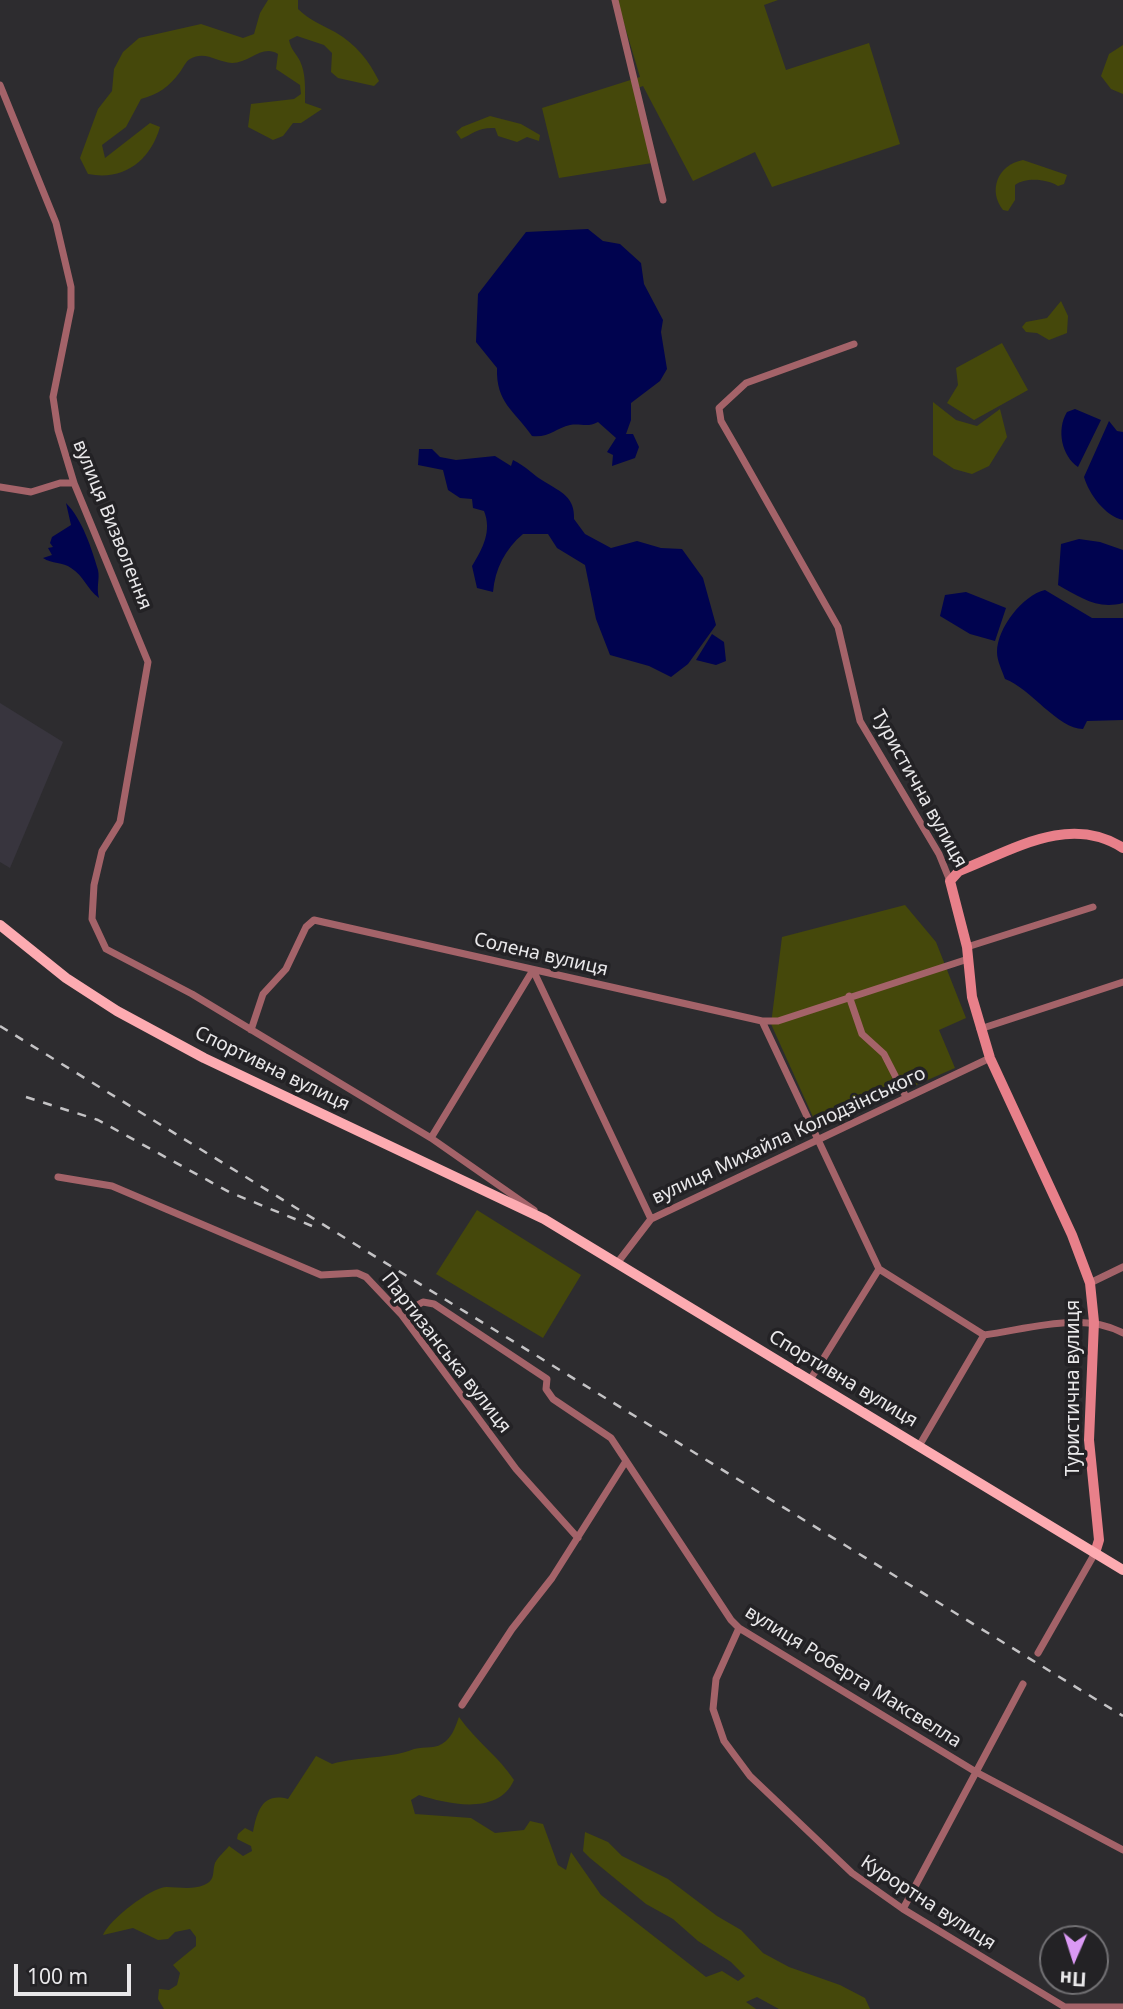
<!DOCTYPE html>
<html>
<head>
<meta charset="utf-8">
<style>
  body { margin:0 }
  #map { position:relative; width:1123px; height:2009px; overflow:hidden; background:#2d2c2f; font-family:"Noto Sans",sans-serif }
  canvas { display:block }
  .north { position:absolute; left:1039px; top:1925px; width:70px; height:70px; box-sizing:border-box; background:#232225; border:2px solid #727174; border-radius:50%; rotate:183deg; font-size:19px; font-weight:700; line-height:28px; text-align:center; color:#e9e8ea }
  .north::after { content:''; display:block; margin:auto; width:24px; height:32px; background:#db99f5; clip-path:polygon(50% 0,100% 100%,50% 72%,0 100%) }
  .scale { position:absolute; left:14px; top:1964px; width:117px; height:32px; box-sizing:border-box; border:4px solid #e9e8ea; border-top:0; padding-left:9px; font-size:21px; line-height:24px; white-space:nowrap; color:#e9e8ea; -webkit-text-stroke:5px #232225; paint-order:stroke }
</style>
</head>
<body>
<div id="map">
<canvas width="1123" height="2009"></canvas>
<div class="north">Пн</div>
<div class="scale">100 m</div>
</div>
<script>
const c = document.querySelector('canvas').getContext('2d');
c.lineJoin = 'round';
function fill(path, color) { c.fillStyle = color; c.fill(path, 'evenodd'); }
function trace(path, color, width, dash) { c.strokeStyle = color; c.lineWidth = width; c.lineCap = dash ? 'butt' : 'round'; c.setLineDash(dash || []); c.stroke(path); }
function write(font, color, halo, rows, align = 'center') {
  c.font = font + ' "Noto Sans",sans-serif'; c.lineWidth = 7; c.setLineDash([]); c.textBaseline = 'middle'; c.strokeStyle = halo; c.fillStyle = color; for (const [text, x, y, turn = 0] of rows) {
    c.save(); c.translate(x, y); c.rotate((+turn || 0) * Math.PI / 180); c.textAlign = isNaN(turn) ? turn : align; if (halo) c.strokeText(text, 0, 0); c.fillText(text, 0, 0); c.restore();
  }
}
fill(new Path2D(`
  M0 703 63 742 10 868 0 862Z`), '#38353e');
fill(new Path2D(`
  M268 0H298V9C309 20 322 25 335 32 356 44 369 61 379 81L374 86 338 78 331 72 332 53 324 45 297 36 289 40C291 50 296 53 300 61 306 74 305 89 305 103L322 109 301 123H293L283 136 273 140 248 127 251 104 294 99 301 94 300 85 276 69 278 54C262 44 250 63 232 63 217 62 205 50 190 59 186 61 183 68 180 72 169 87 159 94 141 99L126 127 102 145 105 158 150 123 160 127C150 161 124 181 88 174L80 158 98 109 112 91 114 69 123 52 139 38 201 24 243 38 254 34 260 13Z
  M617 0H778L764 5 786 70 869 43 900 144 772 187 755 152 693 181 643 86 635 89 652 163 559 178 542 108 640 77Z
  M1123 45V94L1111 89 1101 76 1109 54Z
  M490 116 521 124 540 135 539 141 527 137 517 142 498 136 495 128C479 127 472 134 461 139L456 132 462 127Z
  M1023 160 1067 175 1064 184 1058 186C1047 179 1026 177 1015 185V200L1008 211 1003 210C988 191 997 165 1023 160Z
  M1061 301 1068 316 1067 333 1049 340 1037 333 1026 332 1022 327 1026 322 1047 318Z
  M1002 343 1028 390 974 420 947 403 958 385 956 368Z
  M933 402 956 420 977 426 1000 409 1007 437 989 466 972 474 954 469 933 455Z
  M905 905 936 942 966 1018 939 1030 955 1068 818 1128 771 1024 782 937Z
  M477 1210 581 1275 543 1338 436 1274Z
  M459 1717C476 1741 499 1757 514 1780 498 1816 448 1804 419 1795L411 1800 415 1814 471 1818 495 1833 524 1830 530 1821 543 1824 558 1865 566 1870 571 1852 601 1895 706 1977 722 1971 738 1981 745 1976 731 1962 698 1941 673 1919 646 1904 590 1858 583 1851 585 1832 608 1842 622 1856 668 1879 717 1916 741 1930 763 1953 789 1967 840 1985 865 1998 870 2009H779L757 1997 746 2002 756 2009H164L158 1999 159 1989 169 1990 177 1985 180 1973 173 1965 196 1946V1937L190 1929 175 1932 168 1939 158 1940 133 1928 103 1935C109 1920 150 1888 166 1887 179 1887 192 1890 204 1885 216 1880 212 1872 215 1863 218 1857 225 1851 229 1846L243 1856 252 1851 251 1846 237 1839 238 1834 245 1828 253 1832C257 1812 262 1792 288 1799L316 1756 332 1764C360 1756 389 1759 414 1749 425 1746 436 1750 446 1741 453 1735 456 1725 459 1717Z`), '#45480b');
fill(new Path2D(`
  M588 229 603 241 620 244 641 263 644 284 663 320 661 332 667 369 660 381 631 403V420L626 434H633L639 447 635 458 612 466 613 455 607 452 616 438 598 422C587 428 581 423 570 425 556 428 549 438 532 436 514 410 496 403 497 368L476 342 478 294 526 232Z
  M1075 409 1101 420 1078 467C1062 456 1056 430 1067 412Z
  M1109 421 1117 431 1123 432V520C1105 516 1089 494 1084 477Z
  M419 449H432L440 457 456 460 495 456 511 466 513 460C526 466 534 476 545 482 561 492 575 497 574 519L585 534 611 548 637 541 661 548 682 549 703 578 716 625 688 664 671 677 649 666 610 655 596 619 585 565 557 548 548 534H523C505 549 495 569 493 592L477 588 472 566C483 548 492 531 484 511L473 508 472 499 460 498 448 490 443 470 418 465Z
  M66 503C82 519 92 549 98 570 100 579 96 587 99 598 87 589 84 576 71 568 63 562 52 564 43 558L52 555 48 548 53 547 50 543 52 537 71 525Z
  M1079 539 1100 542 1123 550V603C1097 610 1080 597 1058 585L1061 544Z
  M1045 590 1092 618H1123V720L1087 721 1083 729C1058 729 1030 688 1005 679 1002 670 997 661 997 652 997 628 1023 595 1045 590Z
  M966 592 1006 608 995 641 970 634 940 616 945 595Z
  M712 634 724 642 726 661 716 665 696 660Z`), '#00034f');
trace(new Path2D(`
  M615 0 663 200
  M0 85 56 223 71 287V308L53 397 58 430 74 483 148 662 120 822 102 851 94 885 92 919 106 949 192 994 431 1138 534 1210
  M854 344 746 383 719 408 721 421 736 447 838 627 860 721 939 854 950 881
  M0 487 31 492 60 483H74
  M967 947 1093 907
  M533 970 651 1219
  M849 996 862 1034 884 1054 906 1097
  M762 1021H778L968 959
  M980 1029 1123 982
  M251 1030 263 994 286 969 306 927 314 920 762 1021 879 1269 984 1335C1029 1329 1081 1311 1123 1333
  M431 1138 533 970
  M58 1177 112 1186 321 1275 357 1273 366 1277 401 1314 516 1469 578 1538
  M618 1262 651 1219 990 1058
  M1090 1283 1123 1267
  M401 1314 423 1302 434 1304 547 1379 546 1389 553 1399 611 1438 731 1620 739 1628 976 1772 1123 1850
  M810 1380 879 1269
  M919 1446 984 1335
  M739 1628 716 1679 713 1709 724 1741 750 1776 852 1873 903 1909 1068 2009
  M1038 1653 1095 1553
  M462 1705 512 1629 552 1578 626 1461
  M903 1909 1023 1684
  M1065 2007H1123`), '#a46369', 7);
trace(new Path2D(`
  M1095 1553 1099 1540 1089 1440 1094 1322 1090 1283 1072 1235 990 1058 972 997 967 947 950 881 959 871C1011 851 1069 813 1123 848`), '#e8808a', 10);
trace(new Path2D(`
  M0 925 66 978 117 1011 204 1058 544 1219 1123 1570`), '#fdabb1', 10);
trace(new Path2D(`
  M0 1026 1123 1716
  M26 1097 98 1120 229 1192 312 1226`), '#c4c3c5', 2.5, [9, 9]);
write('19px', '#e9e8ea', '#232225', [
  ["вулиця Визволення",112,525,68],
  ["Туристична вулиця",919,789,61],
  ["Солена вулиця",541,955,13],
  ["Спортивна вулиця",272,1069,26],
  ["вулиця Михайла Колодзінського",789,1136,-25],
  ["Партизанська вулиця",446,1353,52],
  ["Спортивна вулиця",843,1379,31],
  ["Туристична вулиця",1074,1388,-90],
  ["вулиця Роберта Максвелла",853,1677,32],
  ["Курортна вулиця",928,1903,33]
]);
</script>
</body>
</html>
